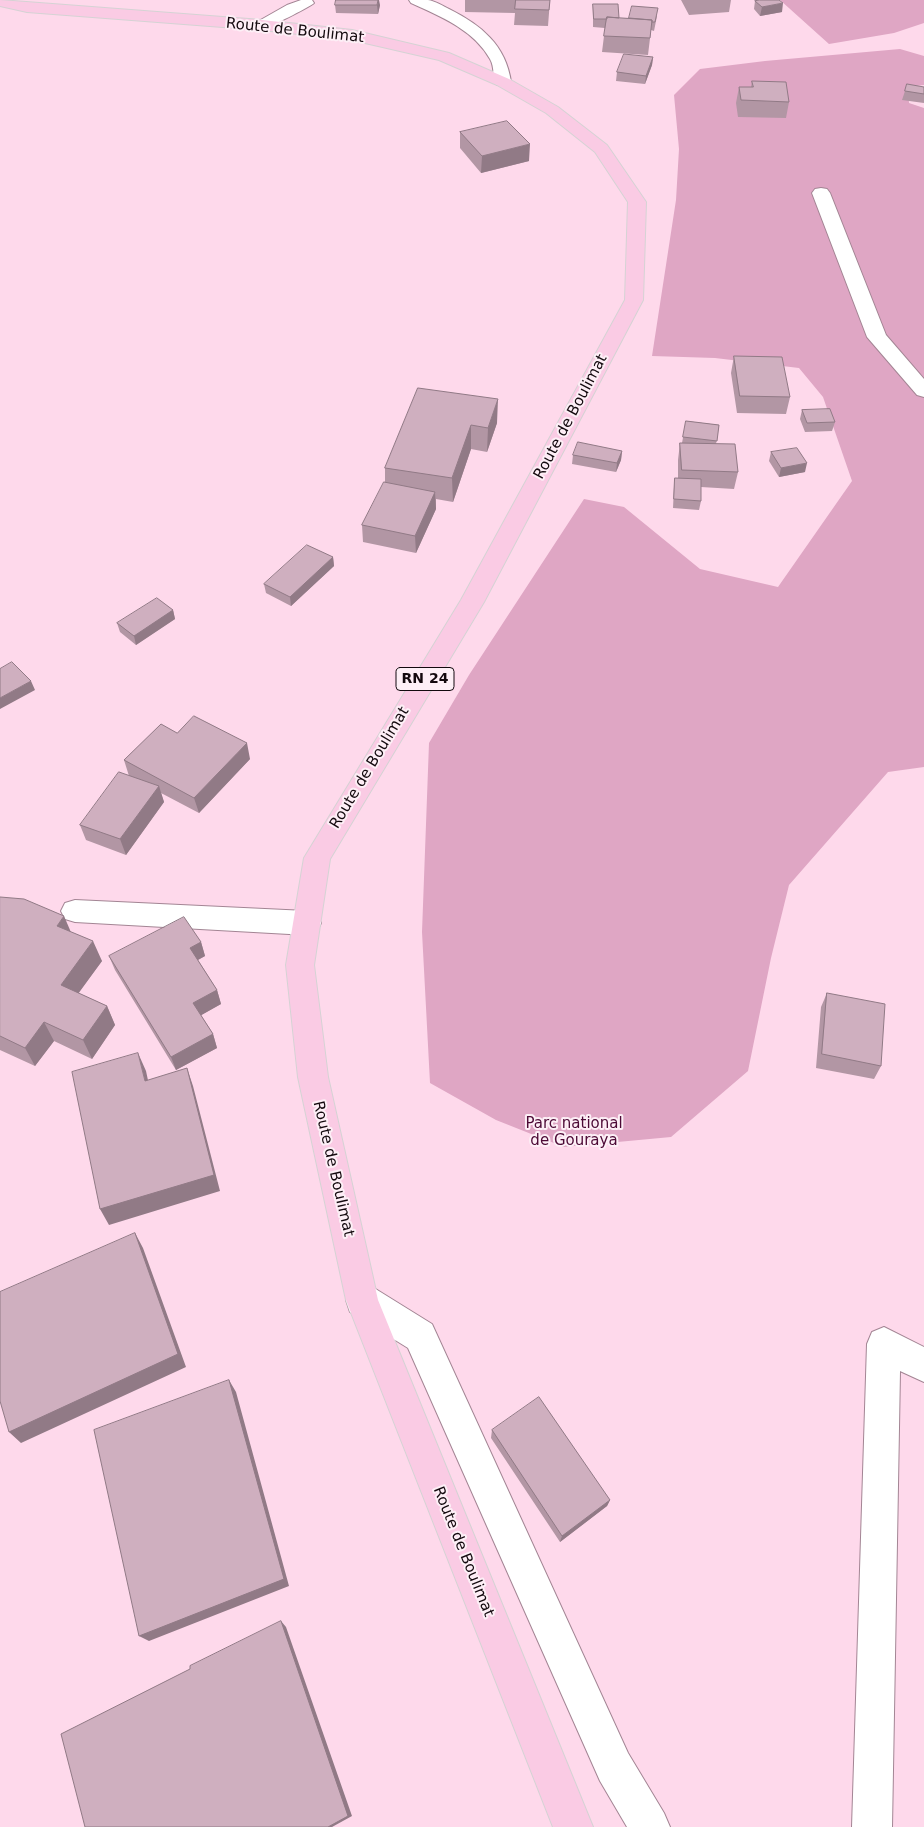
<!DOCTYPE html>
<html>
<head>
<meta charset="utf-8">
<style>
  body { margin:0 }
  canvas { display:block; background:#fdeff6 }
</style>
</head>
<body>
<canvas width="924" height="1827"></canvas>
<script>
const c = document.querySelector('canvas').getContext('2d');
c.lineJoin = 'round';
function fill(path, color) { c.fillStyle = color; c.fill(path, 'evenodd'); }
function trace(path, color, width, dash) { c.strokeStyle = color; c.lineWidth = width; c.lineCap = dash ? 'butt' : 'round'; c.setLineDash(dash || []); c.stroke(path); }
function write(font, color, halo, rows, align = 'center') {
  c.font = font + ' "DejaVu Sans",sans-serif'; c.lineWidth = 4; c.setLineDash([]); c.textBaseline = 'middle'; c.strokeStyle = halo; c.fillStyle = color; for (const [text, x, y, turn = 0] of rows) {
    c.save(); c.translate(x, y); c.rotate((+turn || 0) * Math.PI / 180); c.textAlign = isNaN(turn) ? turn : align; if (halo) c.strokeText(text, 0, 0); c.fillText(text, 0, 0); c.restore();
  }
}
fill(new Path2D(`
  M0 0H924V1827H0Z`), '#fed9eb');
fill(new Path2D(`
  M780 0H924V23L894 33 829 44Z
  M900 49 924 56V85L908 87 909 103 924 108V767L888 772 789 885 771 958 748 1071 671 1137 564 1147 496 1120 430 1083 422 932 429 743 469 675 584 499 624 507 700 569 778 587 852 481 823 397 799 368 715 358 652 356 676 200 679 149 674 95 700 69 765 61Z`), '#dfa6c4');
const minor = new Path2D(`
  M301 0H312L314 3C312 6 275 24 267 28H257L254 25 257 22 287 5Z
  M409 0C415 0 422 0 428 0 435 1 443 6 449 9 481 25 506 45 511 82L509 85H497C492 78 495 67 490 59 474 30 440 16 411 3Z
  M821 188 827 189 830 193 886 335 924 379V397L917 395 867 337 812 193 815 189Z
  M75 900 307 911 317 915 321 923 317 931 307 935 75 922 65 919 61 911 65 903Z
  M362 1284 374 1288 432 1324 628 1753 664 1813 670 1827H627L600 1781 408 1348 350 1312 346 1300 350 1288Z
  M884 1327 924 1347V1382L900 1371 892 1827H852L867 1344 872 1332Z`);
const major = new Path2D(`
  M0 0 262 20 352 30 449 53 509 79 558 107 607 145 646 202 643 300 484 602 330 859 314 965 328 1077 378 1300 593 1827H553L346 1300 298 1077 286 965 304 858 461 600 625 300 628 202 595 152 546 113 497 85 439 60 352 40 262 30 27 12 0 6Z`);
trace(minor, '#a38594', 2);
trace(major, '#d5d3d4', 2);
fill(minor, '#fff');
fill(major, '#facbe4');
fill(new Path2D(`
  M465 0H550L548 26 514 25 515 13 465 12Z
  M681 0H731L729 12 689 15Z
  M755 1 782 12 760 16 754 9Z
  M593 4 619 18H629L657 16 654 31 651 30 648 55 602 52 605 28 593 27Z
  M335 5H380L378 14 336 13Z
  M653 57 652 65 645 84 616 81 617 72Z
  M752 81 789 102 786 118 738 117 736 103 739 87H751Z
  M924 87V103L902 100 905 91Z
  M460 132 529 161 481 173 460 148Z
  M734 356 790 397 786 414 737 413 731 373Z
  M418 388 497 423 487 452 471 449 453 502 436 499V509L416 553 363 542 362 525 385 482V468Z
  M802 410 835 422 832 431 805 432 800 419Z
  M686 421 719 425 716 444 738 472 734 489 701 487V501L699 510 673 508 674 487 675 478H678V460L680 443H682Z
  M622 451 621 460 616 472 572 464 573 455Z
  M771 452 805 472 779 477 769 461Z
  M333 557 334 566 291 606 266 593 264 584Z
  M173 610 175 619 136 645 120 632 117 623Z
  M177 733 250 759 199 813 161 793 164 802 126 855 86 840 80 825 129 776 124 760Z
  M0 897 71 932 102 961 78 993 107 1006 115 1025 92 1059 54 1041 35 1066 0 1050Z
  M201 942 205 956 198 960 217 990 221 1004 201 1015 213 1034 217 1048 176 1070 115 970 109 956Z
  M827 993 881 1066 874 1079 816 1068 821 1007Z
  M492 1430 610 1500 607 1506 560 1542 491 1438Z`), '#b296a4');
fill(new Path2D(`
  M378 0H379L380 5 378 14 377 5Z
  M783 3 782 12 760 16 762 7Z
  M653 57 652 65 645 84 646 76Z
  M530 144 529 161 481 173 482 156Z
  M498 399 497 423 487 452 488 428Z
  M471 425V449L453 502 452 478Z
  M622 451 621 460 616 472 617 463Z
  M807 463 805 472 779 477 781 468Z
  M435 492 436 509 416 553 415 536Z
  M333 557 334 566 291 606 290 597Z
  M173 610 175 619 136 645 134 636Z
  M31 681 35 690 0 709V698Z
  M247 743 250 759 199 813 194 798Z
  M159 786 164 802 126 855 120 839Z
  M64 916 73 937 57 926Z
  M93 941 102 961 70 1005 61 985Z
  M201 942 205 956 194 962 190 948Z
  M217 990 221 1004 198 1017 193 1003Z
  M107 1006 115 1025 92 1059 83 1040Z
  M44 1022 54 1041 35 1066 25 1048Z
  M213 1034 217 1048 176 1070 171 1057Z
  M138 1053 146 1071 152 1099 145 1081Z
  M187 1068 193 1086 220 1191 109 1225 100 1209Z
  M135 1233 143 1248 186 1367 21 1443 9 1432Z
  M229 1380 236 1392 289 1586 149 1641 139 1636Z
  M610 1500 607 1506 560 1542 562 1536Z
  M281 1621 286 1627 352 1816 332 1827H328Z`), '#917a86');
const building = new Path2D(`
  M336 0H378L377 5H335Z
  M516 0H550L549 10 515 9Z
  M760 0H779L783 3 762 7 755 1Z
  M593 4H618L619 18 607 17V19H594Z
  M632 6 658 8 655 22H652V20L629 18Z
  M607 17 652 20 650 38 604 36Z
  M624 54 653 57 646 76 617 72Z
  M752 81 786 82 789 102 741 100 739 87H753Z
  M907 84 924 87V94L905 91Z
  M507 121 530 144 482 156 460 132Z
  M734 356 782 357 790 397 740 396Z
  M418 388 498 399 488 428 471 425 452 478 385 468Z
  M830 409 835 422 807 423 802 410Z
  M686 421 719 425 717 441 683 437Z
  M578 442 622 451 617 463 573 455Z
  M680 443 735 444 738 472 682 470Z
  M797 448 807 463 781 468 771 452Z
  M675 478 701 479V501L674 499Z
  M384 482 435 492 415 536 362 525Z
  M307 545 333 557 290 597 264 584Z
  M157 598 173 610 134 636 117 623Z
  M12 662 31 681 0 698V669Z
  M194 716 247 743 194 798 124 760 161 724 177 733Z
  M119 772 159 786 120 839 80 825Z
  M0 897 24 899 64 916 57 926 93 941 61 985 107 1006 83 1040 44 1022 25 1048 0 1036Z
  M184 917 201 942 190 948 217 990 193 1003 213 1034 171 1057 109 956Z
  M827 993 885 1004 881 1066 822 1054Z
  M138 1053 145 1081 187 1068 214 1175 100 1209 72 1072Z
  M135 1233 178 1354 9 1432 0 1401V1292Z
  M229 1380 284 1579 139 1636 94 1430Z
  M539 1397 610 1500 562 1536 492 1430Z
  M281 1621 348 1816 328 1827H85L61 1734 190 1669V1666Z`);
fill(building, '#cfafbf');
trace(building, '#917a86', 1);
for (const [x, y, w] of [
  [425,679,58]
]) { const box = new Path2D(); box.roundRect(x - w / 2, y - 11.5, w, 23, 4); c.fillStyle = '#fdeff6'; c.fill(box); trace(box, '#13090e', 1); }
write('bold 14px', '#13090e', null, [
  ["RN 24",425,679]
]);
write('15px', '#13090e', '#fdeff6', [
  ["Route de Boulimat",295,31,6],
  ["Route de Boulimat",571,417,-62],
  ["Route de Boulimat",370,768,-59],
  ["Route de Boulimat",333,1169,77],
  ["Route de Boulimat",463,1552,68]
]);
write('15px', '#4c0935', '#fdeff6', [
  ["Parc national",574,1124],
  ["de Gouraya",574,1141]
]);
</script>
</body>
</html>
